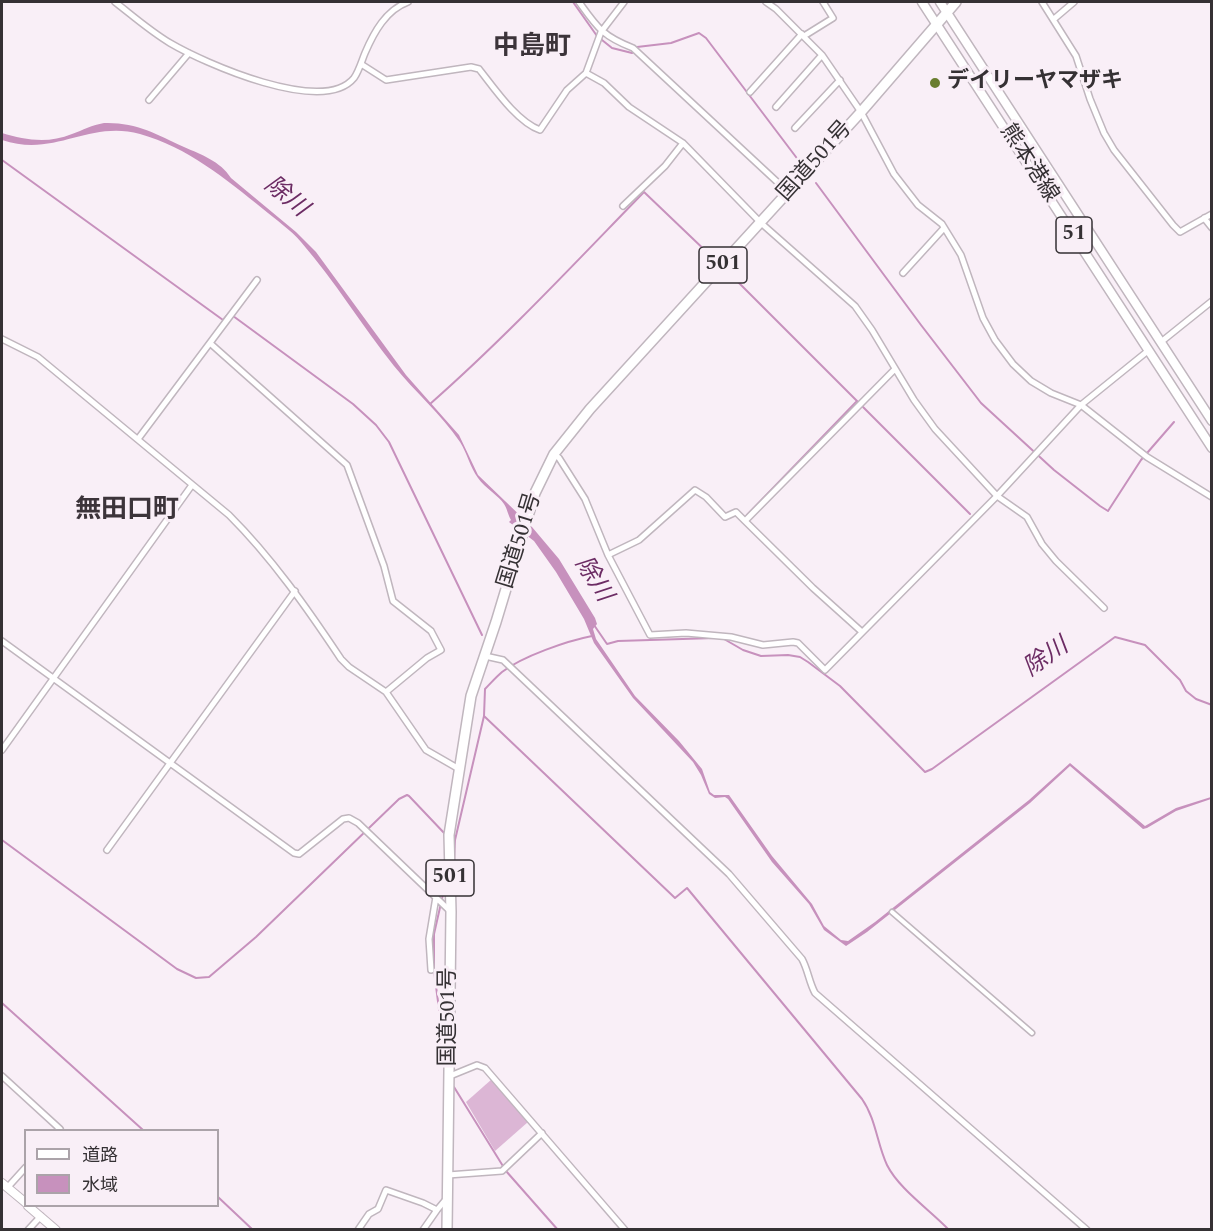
<!DOCTYPE html>
<html>
<head>
<meta charset="utf-8">
<style>
  body { margin:0 }
  #map { position:relative; width:1213px; height:1231px; overflow:hidden; background:#f9eff7; font-family:Spectral,"Noto Sans JP",serif }
  canvas { display:block }
  .frame { position:absolute; inset:0; border:3px solid #353134; pointer-events:none }
  .legend { position:absolute; left:24px; top:1129px; width:195px; height:78px; box-sizing:border-box; background:#f9eff7; border:2px solid #aba3a9; margin:0; padding:8px 10px; list-style:none; font-size:18px; color:#353134 }
  .legend li { display:flex; align-items:center; gap:12px; height:30px }
  .legend b { width:30px; border:2px solid #aba3a9 }
</style>
</head>
<body>
<div id="map">
<canvas width="1213" height="1231"></canvas>
<div class="frame"></div>
<ul class="legend">
<li><b style="height:8px;background:#fff"></b>道路</li>
<li><b style="height:16px;background:#c791bd"></b>水域</li>
</ul>
</div>
<script>
const c = document.querySelector('canvas').getContext('2d');
c.lineJoin = 'round';
function fill(path, color) { c.fillStyle = color; c.fill(path, 'evenodd'); }
function trace(path, color, width, dash) { c.strokeStyle = color; c.lineWidth = width; c.lineCap = dash ? 'butt' : 'round'; c.setLineDash(dash || []); c.stroke(path); }
function write(font, color, halo, rows, align = 'center') {
  c.font = font + ' Spectral,"Noto Sans JP",serif'; c.lineWidth = 6; c.setLineDash([]); c.textBaseline = 'middle'; c.strokeStyle = halo; c.fillStyle = color; for (const [text, x, y, turn = 0] of rows) {
    c.save(); c.translate(x, y); c.rotate((+turn || 0) * Math.PI / 180); c.textAlign = isNaN(turn) ? turn : align; if (halo) c.strokeText(text, 0, 0); c.fillText(text, 0, 0); c.restore();
  }
}
fill(new Path2D(`
  M492 1079 528 1122 495 1151 466 1102Z`), '#dcb6d5');
fill(new Path2D(`
  M104 123C136 122 156 134 184 147 202 155 220 161 231 178L296 232 316 252 406 375 459 435 478 475 532 527 559 559 595 618 597 624 593 629 596 639 635 696 679 741 702 769 710 792 714 795H729L772 856 812 904 824 926 841 940 848 941 875 922 1029 800 1070 763 1145 826 1176 808 1211 797V799L1176 811 1147 828 1143 829 1070 766 1030 803 867 932 846 946 824 930 809 904 772 862 728 799 725 797 715 798 709 794 701 775 693 762 633 698 594 643 584 619 556 572 534 541 509 522 511 520C508 515 507 508 504 504 499 496 485 488 478 478 470 467 467 453 460 442 441 414 415 392 394 366 362 326 335 281 301 242 291 230 276 220 263 209 226 179 187 147 140 134 88 120 55 158 2 140V133C25 140 48 144 72 134 83 130 92 125 104 123Z`), '#c791bd');
trace(new Path2D(`
  M573 2 597 36 612 48 632 53 637 47 671 43 699 33 706 38 799 161
  M2 160 223 320 229 313 353 404 376 425 389 442 482 635
  M816 183 921 325 981 403 1054 470 1100 506 1108 511 1141 460 1174 422
  M731 275 970 514
  M430 404C505 338 574 264 644 192L712 257
  M747 515 857 401
  M594 625 607 644 618 641 715 638
  M724 639 743 650 761 656 788 655 800 657 808 662 840 686 925 772 932 769 1115 637 1145 645 1180 680 1186 691 1196 699 1212 705
  M484 716 675 898 687 888 862 1099C876 1119 877 1144 887 1165 899 1189 930 1210 949 1230
  M2 840 177 969 196 978 209 977 256 937 399 799 407 795 409 796 446 835
  M454 861 455 840 484 716 485 689C491 683 496 677 502 672 523 656 567 641 592 636
  M2 1003 143 1130
  M445 1069 441 1051 439 1009 434 971V934L446 881
  M454 1087 506 1171 558 1230
  M218 1197 253 1230`), '#c791bd', 2);
const pedestrian = new Path2D(`
  M892 912 1032 1033`);
const minor = new Path2D(`
  M115 2C133 16 150 31 170 43 204 63 323 116 354 78 359 71 362 60 365 53 374 32 386 10 408 2
  M579 2C597 27 602 36 633 48L788 192
  M766 2 776 9 822 55 861 112 894 174 918 205 942 224 961 255 983 318 995 340 1013 364 1031 381 1051 393 1081 405 1147 457 1212 497
  M1042 2 1076 56 1090 99 1104 133 1114 150 1173 225 1180 232 1212 214
  M1054 19 1074 2
  M804 36 833 18 823 2
  M361 64 386 80 471 67 479 69C494 88 517 122 540 130L567 90 586 73 601 32 624 2
  M586 73 604 83 629 107 683 143 761 223 855 306 872 330 914 400 935 429 997 496 1027 517 1042 544 1056 561 1104 608
  M750 92 802 34
  M149 100 189 53
  M776 107 822 55
  M795 128 840 80
  M623 206 665 166 683 143
  M1204 218 1212 228
  M903 273 944 228
  M2 339 38 357 229 515C272 558 307 608 341 659L349 667 386 692 426 750 459 769
  M1161 342 1212 301
  M211 344 347 465 384 566 393 601 431 631 441 650 427 658 386 692
  M138 439 257 280
  M554 454 559 458 585 499 608 555 650 635 686 633 731 637 763 645 793 642 798 643 825 670 997 496 1081 405 1149 350
  M745 521 813 588 862 632
  M608 555 639 540 695 490 706 497 725 517 736 512 745 521 895 369
  M2 641 294 853 299 854 343 819 349 818 358 823 450 911
  M485 656 503 660 729 874 802 959C808 970 809 982 815 993L1087 1230
  M2 750 192 485
  M107 850 295 591
  M431 970 429 939 436 897
  M2 1076 60 1129 58 1130
  M450 1076 477 1065 485 1068 625 1230
  M448 1175 502 1171 542 1133
  M7 1188 26 1167
  M28 1230 41 1216
  M358 1230 369 1214 378 1209 386 1190 423 1203 437 1210 447 1198
  M423 1230 437 1210`);
const secondary = new Path2D(`
  M2 1183 26 1203
  M28 1206 56 1230`);
const primary = new Path2D(`
  M922 2 1212 448
  M940 2 1212 421`);
const trunk = new Path2D(`
  M447 1230 451 912 449 835 471 696 496 622 535 493 554 454 590 409 861 112 956 2`);
trace(pedestrian, '#c0b6be', 7);
trace(minor, '#c0b6be', 8);
trace(secondary, '#c0b6be', 10);
trace(primary, '#c0b6be', 11);
trace(trunk, '#c0b6be', 12);
trace(pedestrian, '#fff', 4);
trace(minor, '#fff', 5);
trace(secondary, '#fff', 8);
trace(primary, '#fff', 8);
trace(trunk, '#fff', 9);
for (const [x, y, r, color] of [
  [935,83,6,"#697e2f"]
]) { const dot = new Path2D(); dot.arc(x, y, r, 0, 2 * Math.PI); c.fillStyle = color; c.fill(dot); trace(dot, '#f9eff7', 2); }
for (const [x, y, w] of [
  [1074,235,36],
  [723,265,48],
  [450,878,48]
]) { const box = new Path2D(); box.roundRect(x - w / 2, y - 18, w, 36, 4.5); c.fillStyle = '#f9eff7'; c.fill(box); trace(box, '#353134', 1.5); }
write('bold 21px', '#353134', null, [
  ["51",1074,235],
  ["501",723,265],
  ["501",450,878]
]);
write('bold 22px', '#353134', '#f9eff7', [
  ["デイリーヤマザキ",947,83]
], 'left');
write('22px', '#353134', '#f9eff7', [
  ["国道501号",816,162,-48],
  ["熊本港線",1028,164,57],
  ["国道501号",521,541,-73],
  ["国道501号",450,1017,-90]
]);
write('italic 24px', '#6c2c64', '#f9eff7', [
  ["除川",285,198,40],
  ["除川",592,580,58],
  ["除川",1047,659,-35]
]);
write('bold 26px', '#3c343a', '#f9eff7', [
  ["中島町",532,49],
  ["無田口町",127,512]
]);
</script>
</body>
</html>
